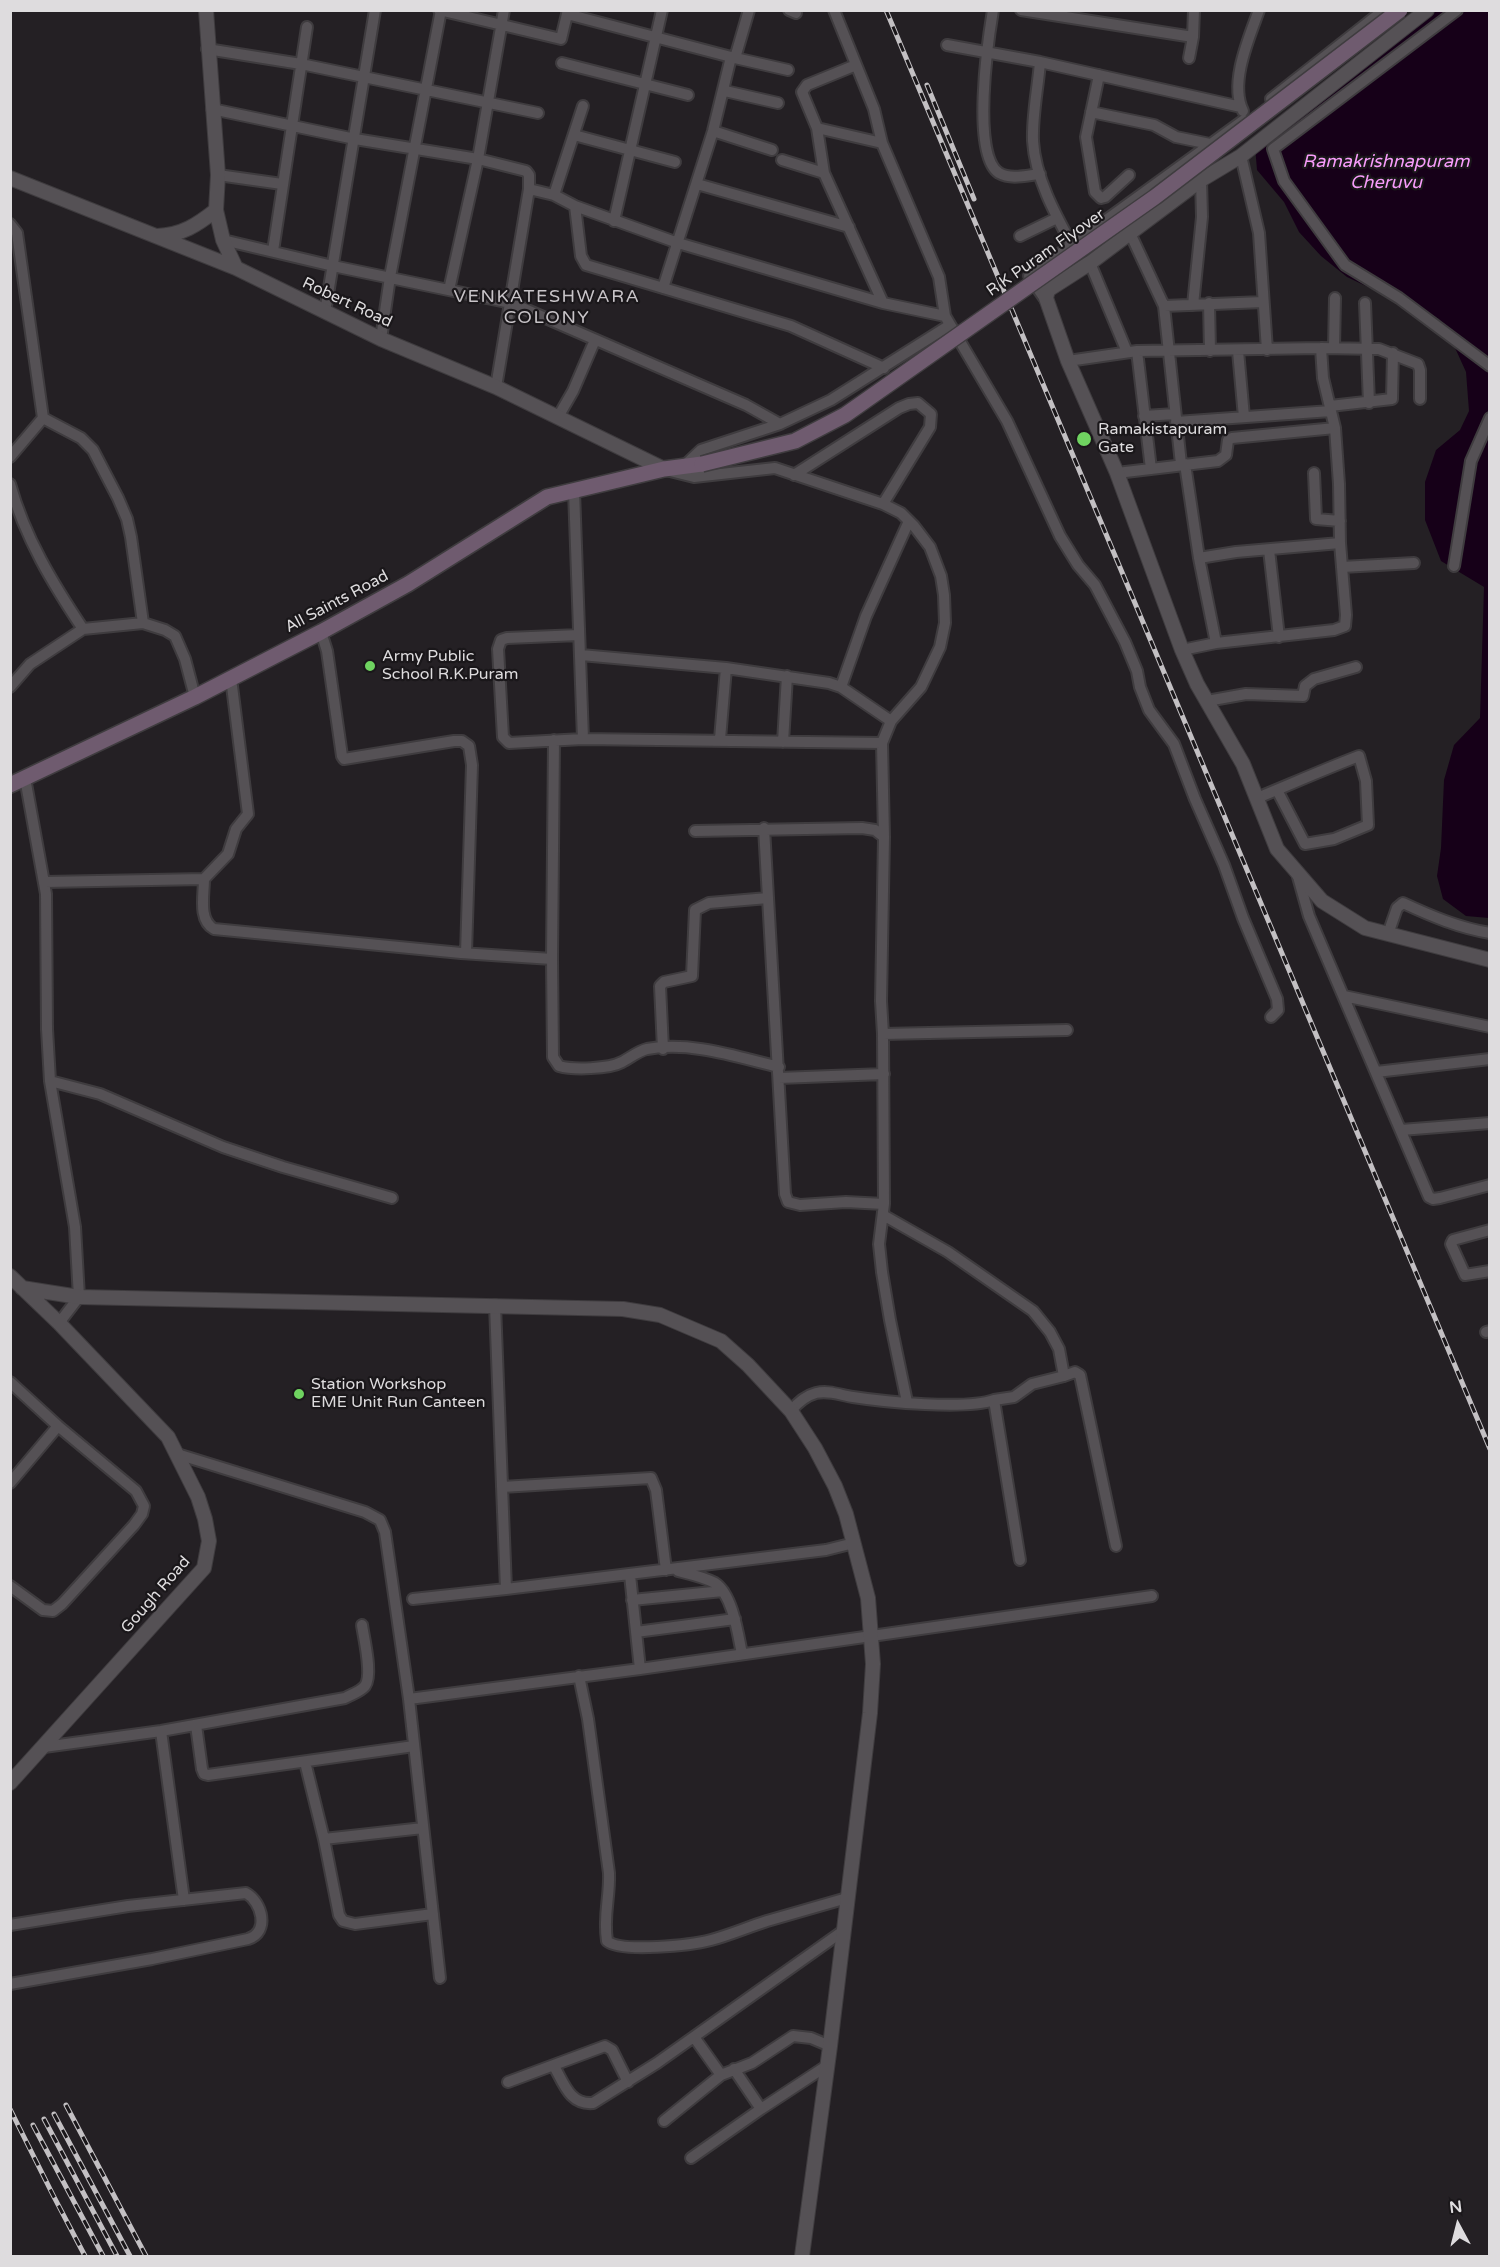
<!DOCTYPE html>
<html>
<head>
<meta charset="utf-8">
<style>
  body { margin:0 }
  #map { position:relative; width:1500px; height:2267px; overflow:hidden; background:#242024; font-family:"Varela Round",sans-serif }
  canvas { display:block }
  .frame { position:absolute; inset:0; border:12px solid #dedcde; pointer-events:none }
  .north { position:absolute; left:1428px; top:2195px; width:60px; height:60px; -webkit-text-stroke:4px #1a171a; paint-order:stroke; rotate:353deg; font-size:16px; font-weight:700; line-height:24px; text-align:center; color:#dedcde }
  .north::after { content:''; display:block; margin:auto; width:21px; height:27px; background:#dedcde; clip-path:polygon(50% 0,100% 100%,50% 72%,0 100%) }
</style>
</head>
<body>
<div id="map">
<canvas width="1500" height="2267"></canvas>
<div class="frame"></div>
<div class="north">N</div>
</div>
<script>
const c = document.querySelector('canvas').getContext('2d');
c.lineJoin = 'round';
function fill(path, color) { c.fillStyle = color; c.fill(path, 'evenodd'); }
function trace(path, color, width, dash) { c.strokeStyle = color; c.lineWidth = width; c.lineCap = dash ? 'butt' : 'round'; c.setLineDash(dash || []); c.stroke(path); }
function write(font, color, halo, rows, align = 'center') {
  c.font = font + ' "Varela Round",sans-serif'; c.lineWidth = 4.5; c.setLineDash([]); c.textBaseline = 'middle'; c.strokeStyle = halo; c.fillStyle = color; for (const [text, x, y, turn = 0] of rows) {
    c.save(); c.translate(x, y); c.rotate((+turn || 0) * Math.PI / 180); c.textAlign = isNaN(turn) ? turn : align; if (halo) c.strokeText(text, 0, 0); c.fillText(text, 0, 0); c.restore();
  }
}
fill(new Path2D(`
  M1435 11H1489V918L1466 916 1443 899 1437 876 1441 848 1444 780 1454 745 1480 718 1484 587 1441 561 1425 520V482L1436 450 1460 430 1469 411 1466 372 1451 339 1439 319 1420 307 1391 298 1347 277 1321 256 1299 232 1284 202 1257 170 1255 146 1415 24Z`), '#160018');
const minor = new Path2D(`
  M439 10 561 39 568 10
  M789 10 796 13
  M834 10 874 109 882 143 939 277 945 316 1007 421 1060 536 1078 565 1095 585 1125 642 1137 671 1140 687 1149 710 1174 744 1195 799 1224 865 1243 918 1277 999 1278 1010 1271 1017
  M993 10C988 40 971 155 999 173 1011 180 1028 175 1040 174
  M1021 10 1193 37
  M1457 10 1273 149 1284 181 1345 265 1399 298 1490 366
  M567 14 735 58 749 10
  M947 45 1040 62 1241 107
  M207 49 301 64 538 113
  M735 58 788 70
  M1189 58 1193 37 1194 10
  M1040 62C1038 88 1032 115 1033 141 1035 177 1055 214 1072 245
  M562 63 688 95
  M856 65 807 85 802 92 817 128 824 173 883 303
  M1099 75 1086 137 1095 192 1101 198 1105 197 1129 175
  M725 91 778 103
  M1271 99 1384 10
  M212 109 355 139 478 159 526 171 529 175V189L496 387
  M1243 111C1229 83 1249 38 1259 10
  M1091 112 1154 125 1176 137 1210 144
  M817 128 882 143
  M713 131 772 150
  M574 135 675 162
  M1241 156 1259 233 1267 350
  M782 160 824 173
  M218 175 282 184
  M697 184 849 227
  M529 189 554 195 575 206 678 243 883 303 945 316
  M554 195 583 106
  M575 206 581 256 586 265 791 326 884 368
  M614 221 662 10
  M10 224 17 233 43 418 81 438 93 450 118 498 127 519 131 537 143 623
  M1130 233 1164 306 1181 464
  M1020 236 1057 218
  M223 240 333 266 511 303 746 405 780 424
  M273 251 307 27
  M1090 263 1127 352
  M663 288 713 131 731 57
  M449 290 478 159 504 10
  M1047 302 1029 276 1244 120
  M1209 303 1210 351
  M1365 303 1369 403
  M1193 305 1202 217 1201 180
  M1164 306 1263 302
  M325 312 375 10
  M381 339 390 277 441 10
  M1334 348 1335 298
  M1137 351 1151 469
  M1238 351 1244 417
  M1068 361 1137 351 1321 348 1379 349 1418 364 1420 370V399
  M1330 406 1392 399 1393 353
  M1144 416 1175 414
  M558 417 573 391 595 340
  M1176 422 1331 411
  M10 457 43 418
  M1185 464 1199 558 1216 643
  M684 466 701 450 780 424 831 400 950 325
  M670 471 694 477 775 468 883 504 901 513 914 526 930 547 941 576 944 595 945 623 940 647 921 687 891 721 882 743 884 837 881 1001 883 1034 884 1204 879 1244 882 1272 890 1320 907 1402
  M1117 473 1218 461 1226 455 1228 440 1232 438 1335 428
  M1314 473 1316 519 1340 521
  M794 475 899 408 909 404 918 403 931 414 930 427 883 504
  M10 484C25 538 53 584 83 629
  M574 491 583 739
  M1269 550 1279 637
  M1199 558 1236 552 1340 543
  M1454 566 1471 461 1490 418
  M1342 567 1414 563
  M321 632 327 651 342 756 344 759 454 741H462L469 746 472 765 466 953
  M579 635 507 638 501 640 498 649 503 737 509 743 583 739 882 743
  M1182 650 1216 643 1334 630 1345 626 1346 615 1340 543 1339 484 1335 428 1323 378 1321 348
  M581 655 726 668 829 683 841 687 891 721
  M10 687 30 664 83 629 143 623 165 630 175 636 185 659 195 697
  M841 687 866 616 909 521
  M1207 701 1246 694 1303 696 1305 686 1314 679 1356 667
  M720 739 726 668
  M783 742 787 676
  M25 778 46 894 47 1029 50 1081 75 1227 79 1297 59 1323
  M1257 798C1291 784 1325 769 1359 756L1366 781 1368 825 1334 839 1305 844 1277 790
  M764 828 785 1194 788 1202 800 1205 846 1202 884 1204
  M695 831 862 828 875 830 884 837
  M1297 873 1309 916 1429 1197 1433 1199 1440 1198 1490 1185
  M204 879C204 895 198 920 214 929L461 953 552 959 554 740
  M45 882 204 879 228 854 236 829 248 814 231 678
  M1388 934 1397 908 1403 903C1431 916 1459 928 1490 933
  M552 959 553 1057 559 1066C573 1070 609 1069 622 1062 630 1058 638 1051 647 1049 691 1041 737 1057 779 1067
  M1344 996 1490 1027
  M883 1034 1067 1030
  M663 1049 660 986 664 982 692 976 695 910 709 903 768 898
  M1376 1072 1490 1059
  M779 1078 884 1074
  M50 1081 100 1094 223 1147 283 1167 392 1198
  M1401 1130 1490 1123
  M883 1215 948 1252 1033 1311 1050 1332 1059 1349 1064 1376 1075 1372 1080 1375 1116 1546
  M1490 1230 1453 1240 1451 1244 1465 1275 1490 1271
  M495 1305 506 1589 826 1550 854 1543
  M1486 1332 1490 1331
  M10 1382 58 1426 136 1491 144 1506 142 1514 134 1525 62 1604 53 1611 43 1610 10 1586
  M791 1411C798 1402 805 1396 816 1393 829 1390 840 1395 853 1397 885 1402 965 1410 994 1400
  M177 1454 365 1512 380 1520 385 1532 409 1699 440 1978
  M10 1483 58 1426
  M502 1487 651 1478 656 1490 666 1570
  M1020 1560 994 1400 1014 1397 1032 1384 1064 1376
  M678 1571C690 1574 704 1577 715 1583 733 1595 738 1635 742 1654
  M630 1575 640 1669
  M413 1599 506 1589
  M632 1600 723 1591
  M636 1632 735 1619
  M579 1676 588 1719 609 1873C610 1898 603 1915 607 1941 621 1953 692 1945 711 1940 730 1935 748 1927 767 1921 794 1913 820 1906 847 1898
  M409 1699 640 1669 1152 1596
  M196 1725 202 1769 204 1774 208 1775 414 1746
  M161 1731 184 1900
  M44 1747 161 1731 345 1698C352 1694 360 1692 365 1686 373 1675 364 1639 362 1625
  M305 1762 324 1839 339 1915 343 1921 355 1924 433 1914
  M324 1839 423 1828
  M10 1925 128 1906 246 1893C262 1902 270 1932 248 1939L152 1959 10 1984
  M694 2037 721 2075 752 2063 793 2036 811 2038 830 2046
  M554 2066C564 2084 570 2105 593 2103L657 2063 843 1931
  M734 2069 761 2109 828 2065
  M508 2082 605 2046 612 2050 628 2082
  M664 2121 721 2075
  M691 2158 761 2109`);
const tertiary = new Path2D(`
  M206 10 218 175 216 210 223 240 236 268
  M1427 10 1241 156 1201 180 1090 263 1048 290 1046 298 1068 361 1117 473 1182 650 1197 684 1243 764 1277 849 1322 901 1365 928 1490 960
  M10 178 236 268 381 339 496 387 664 469
  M157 236C182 235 197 225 216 210
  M10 1276 59 1323 168 1437 198 1497 205 1519 209 1541 204 1568 10 1783
  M22 1288 79 1297 623 1309 660 1315 721 1341 748 1365 791 1411 815 1448 835 1486 846 1514 868 1598 873 1664 870 1713 830 2046 802 2256`);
const secondary = new Path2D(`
  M10 785 195 697 321 632 408 584 547 497 664 469 702 464`);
trace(minor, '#3f3c3f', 14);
trace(tertiary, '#3f3c3f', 16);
trace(secondary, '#3f3c3f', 18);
trace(minor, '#555155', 10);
trace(tertiary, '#555155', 14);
trace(secondary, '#6f5b6f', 15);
const rail = new Path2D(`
  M886 10 1490 1449
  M927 85 974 199
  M66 2105 146 2256
  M10 2109 53 2195 85 2256
  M54 2114 130 2256
  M44 2119 117 2256
  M33 2125 103 2256`);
trace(rail, '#c3c0c3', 5);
trace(rail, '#1a171a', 3, [9]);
const secondaryBridge = new Path2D(`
  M702 464 795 441 845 415 1155 197 1400 10`);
trace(secondaryBridge, '#3f3c3f', 18, []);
trace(secondaryBridge, '#6f5b6f', 15);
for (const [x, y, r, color] of [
  [1084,439,8,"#6fd360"],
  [370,666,6,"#6fd360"],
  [299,1394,6,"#6fd360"]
]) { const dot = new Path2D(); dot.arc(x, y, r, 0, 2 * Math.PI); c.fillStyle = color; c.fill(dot); trace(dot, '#1a171a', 2); }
write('16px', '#dedcde', '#1a171a', [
  ["R K Puram Flyover",1046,253,-35],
  ["Robert Road",347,303,25],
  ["All Saints Road",337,602,-28],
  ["Gough Road",156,1595,-49]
]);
write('16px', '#dedcde', '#1a171a', [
  ["Ramakistapuram",1098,430],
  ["Gate",1098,448],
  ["Army Public",382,657],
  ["School R.K.Puram",382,675],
  ["Station Workshop",311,1385],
  ["EME Unit Run Canteen",311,1403]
], 'left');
write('italic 18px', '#f79cfa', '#1a171a', [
  ["Ramakrishnapuram",1386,162],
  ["Cheruvu",1386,183]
]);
c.letterSpacing = '1.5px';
write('18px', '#c8c4c8', '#1a171a', [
  ["VENKATESHWARA",547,297],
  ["COLONY",547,318]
]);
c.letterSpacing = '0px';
</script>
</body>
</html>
